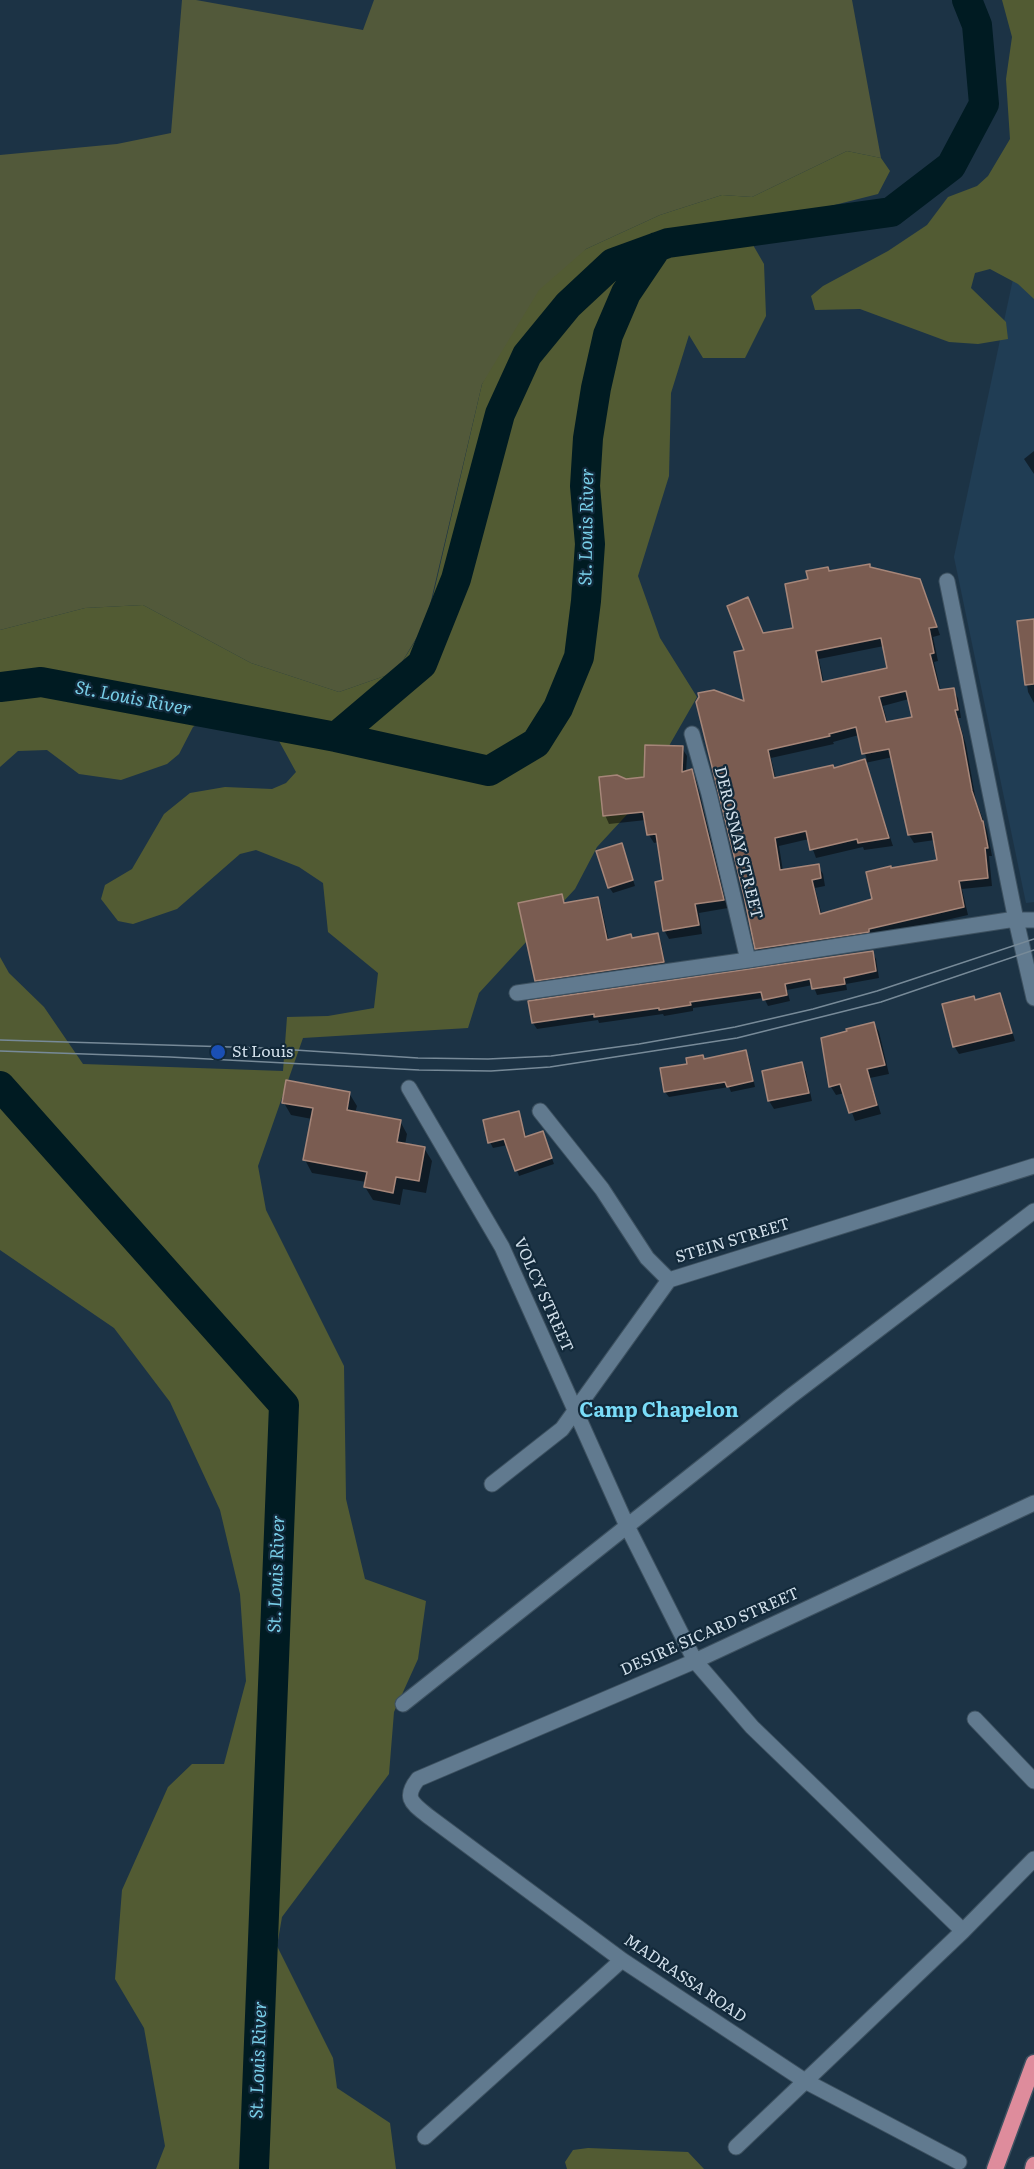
<!DOCTYPE html>
<html>
<head>
<meta charset="utf-8">
<style>
  body { margin:0 }
  canvas { display:block; background:#1c3345 }
</style>
</head>
<body>
<canvas width="1034" height="2169"></canvas>
<script>
const c = document.querySelector('canvas').getContext('2d');
c.lineJoin = 'round';
function fill(path, color) { c.fillStyle = color; c.fill(path, 'evenodd'); }
function trace(path, color, width, dash) { c.strokeStyle = color; c.lineWidth = width; c.lineCap = dash ? 'butt' : 'round'; c.setLineDash(dash || []); c.stroke(path); }
function write(font, color, halo, rows, align = 'center') {
  c.font = font + ' Literata,serif'; c.lineWidth = 4.5; c.setLineDash([]); c.textBaseline = 'middle'; c.strokeStyle = halo; c.fillStyle = color; for (const [text, x, y, turn = 0] of rows) {
    c.save(); c.translate(x, y); c.rotate((+turn || 0) * Math.PI / 180); c.textAlign = isNaN(turn) ? turn : align; if (halo) c.strokeText(text, 0, 0); c.fillText(text, 0, 0); c.restore();
  }
}
fill(new Path2D(`
  M1034 180V902L1026 903 954 557Z`), '#203d54');
fill(new Path2D(`
  M182 0H196L363 30 374 0H852L881 158 847 151 752 197 722 195 660 215 586 249 482 384 426 622 396 672 339 692 251 663 143 605 85 608 0 630V155L117 144 171 133Z`), '#52593a');
fill(new Path2D(`
  M1002 0H1034V299L1018 284 990 269 975 273 971 288 1006 322 1008 339 978 344 949 342 860 309 815 310 811 296 823 286 888 251 927 225 948 197 977 186 988 176 1010 139 1006 79 1012 37Z
  M847 151 881 158 890 171 878 194 771 221 749 238 764 264 766 316 745 358H703L689 335 671 393 669 476 638 576 660 638 697 697 634 807 597 847 575 889 479 993 468 1028 303 1038 258 1166 266 1210 344 1366 346 1499 365 1579 426 1601 418 1659 394 1712 389 1774 282 1917 277 1946 333 2058 337 2088 390 2123 396 2169H156L165 2146 144 2028 115 1979 122 1890 168 1787 192 1764H224L246 1681 240 1594 220 1510 170 1402 114 1328 0 1250V957L9 973 44 1007 83 1064 283 1071 287 1017 328 1016 374 1008 378 973 328 932 323 883 299 867 256 850 240 854 177 909 133 924 118 921 101 899 105 885 132 869 164 814 190 793 225 787 272 789 286 783 296 772 273 730 219 711 193 727 179 754 167 764 121 780 79 774 47 750 18 751 0 767V630L85 608 143 605 251 663 339 692 396 672 427 622 482 384 539 290 586 249 660 215 722 195 752 197Z
  M588 2148 688 2152 704 2169H567L565 2162 573 2150Z`), '#525b33');
fill(new Path2D(`
  M1034 451V474L1024 459Z
  M869 565 871 568 919 580 924 589 940 635 933 637 938 661 934 662 941 692 953 690 958 698 961 718H958L966 745 976 801 987 830 992 856H989L992 886 962 889 968 915 872 937 762 957 757 948 746 704 748 599 764 635 795 629 810 581 829 573ZM884 646 888 669 824 683 819 659ZM909 699 914 718 888 724 883 706ZM859 735 867 760 834 770 776 779 771 758 834 744 833 742ZM893 757 909 835 914 843 935 840 939 861 891 870 874 900 822 915 815 888 825 886 823 874 818 866 783 871 779 846 809 839 816 858 863 847 864 850 893 846 865 763Z
  M1034 621V703L1028 692 1019 622Z
  M682 748 687 756 686 772 691 771 696 780 728 908 699 913 702 934 669 939 664 930 665 882 659 842 654 843 649 835 646 820 609 824 605 815 626 780 646 778Z
  M624 851 635 886 613 893 609 887Z
  M561 895 566 904 597 898 601 905 609 941 632 939 657 935 661 941 666 969 540 987 536 980Z
  M872 952 876 959 879 978 846 984 847 990 817 995 813 985 787 990 790 1001 768 1006 764 998 693 1008V1011L664 1016 663 1014 599 1023 598 1020 537 1029 533 1023 530 1003Z
  M999 995 1004 1003 1015 1041 959 1054 954 1046 976 1002Z
  M874 1023 879 1032 889 1074 870 1078 881 1114 855 1121 845 1093 836 1095 831 1087 822 1040Z
  M745 1052 749 1058 755 1087 731 1092 729 1087 669 1097 665 1092 689 1065Z
  M801 1064 806 1072 812 1101 774 1109 769 1101 763 1072Z
  M349 1093 357 1106 355 1113 400 1121 407 1134 405 1145 424 1148 432 1161 426 1193 403 1189 400 1205 373 1200 365 1187 366 1182 312 1173 305 1160 312 1119 291 1115 284 1103Z
  M519 1113 527 1138 545 1139 554 1164 519 1176 508 1145 493 1148 490 1142Z`), '#0007');
trace(new Path2D(`
  M0 687 41 682 336 737 422 664 456 579 500 414 527 355 568 305 613 263 668 243 891 212 951 166 984 104 977 25 967 0
  M336 737 489 771 536 743 558 708 579 657 586 601 590 544 585 486 588 438 596 388 608 335 626 293 657 247
  M0 1086 284 1405 254 2169`), '#001b22', 30);
const building = new Path2D(`
  M870 564V567L920 579 937 627 929 628 934 653 930 654 939 690 954 688 958 710H955L962 736 972 791 982 821H983L988 848H985L988 878 959 881 964 907 869 929V932L755 949 744 896 696 702 699 697 698 693 714 690 744 701 734 652 744 650 727 606 748 597 763 633 793 628 785 584 808 579 806 571 828 567 829 571ZM881 638 887 668 822 682 816 651ZM906 691 912 717 886 722 879 697ZM856 727 862 754 889 749 908 835 932 832 937 860 891 868V866L866 872 872 899 820 914 812 880 821 878 819 864 780 870 775 838 806 831 810 850 857 839 858 843 889 838 865 759 834 768 833 765 774 778 768 750 830 736 829 734Z
  M1034 619V684L1025 685 1017 621Z
  M645 745 683 746 682 772 692 769 724 900 695 904 699 925 663 931 655 882 663 880 656 834 647 835 643 812 603 816 599 777 617 775 626 779 644 777Z
  M622 843 633 880 608 888 596 851Z
  M562 894 564 903 598 897 607 940 631 934 632 938 658 933 664 962 535 981 518 903Z
  M873 951 876 971 844 978 845 984 812 989 810 979 785 984 787 995 763 1000 761 992 690 1002 691 1005 659 1010V1008L594 1017V1014L532 1023 528 1001Z
  M1000 993 1012 1033 953 1047 942 1004 974 996 975 1000Z
  M874 1022 885 1065 867 1069 877 1105 849 1113 840 1084 829 1087 821 1038 847 1031 846 1029Z
  M746 1050 753 1081 727 1087 725 1082 664 1092 660 1068 687 1064 686 1058 703 1055 704 1059Z
  M802 1062 809 1093 768 1101 762 1071Z
  M286 1080 350 1092 347 1110 401 1120 397 1142 425 1147 419 1181 396 1177 393 1193 364 1187 367 1172 303 1160 313 1108 282 1103Z
  M519 1111 525 1137 543 1131 552 1158 515 1171 504 1139 488 1143 483 1120Z`);
fill(building, '#7a5c51');
trace(building, '#a68679', 1.5);
const minor = new Path2D(`
  M947 581 1016 920 1034 998
  M692 734 709 794 748 960
  M517 993 748 960 1009 920H1034
  M409 1088 502 1247 627 1526 695 1661 752 1727 963 1931
  M540 1111 602 1189 647 1258 669 1280
  M492 1484 562 1429 669 1280 1034 1166
  M403 1704 791 1396 1034 1211
  M975 1719 1034 1781
  M425 2137 622 1960
  M736 2147 963 1931 1034 1859
  M959 2162 805 2081 622 1960 428 1816C412 1803 403 1798 418 1779L695 1661 1034 1503`);
const trunk = new Path2D(`
  M995 2169 1034 2063
  M1033 2169 1034 2165`);
trace(minor, '#3d5160', 17);
trace(trunk, '#3d5160', 19);
trace(minor, '#617a8f', 15);
trace(trunk, '#de8c9c', 16);
trace(new Path2D(`
  M0 1040 264 1048 418 1058 488 1059 551 1056 639 1044 735 1027 813 1009 877 991 1034 939
  M0 1051 170 1057 419 1070 491 1071 550 1067 737 1038 881 1002 1034 950`), '#778a98', 1.5);
for (const [x, y, r, color] of [
  [218,1052,8,"#1a4fb4"]
]) { const dot = new Path2D(); dot.arc(x, y, r, 0, 2 * Math.PI); c.fillStyle = color; c.fill(dot); trace(dot, '#12293a', 2); }
write('16px', '#d1dfea', '#12293a', [
  ["DEROSNAY STREET",738,843,76],
  ["STEIN STREET",733,1241,-17],
  ["VOLCY STREET",543,1295,66],
  ["DESIRE SICARD STREET",710,1632,-24],
  ["MADRASSA ROAD",685,1979,34]
]);
write('16px', '#d1dfea', '#12293a', [
  ["St Louis",232,1052]
], 'left');
write('italic 18px', '#78cee8', '#12293a', [
  ["St. Louis River",587,527,-89],
  ["St. Louis River",133,699,11],
  ["St. Louis River",277,1574,-88],
  ["St. Louis River",259,2060,-88]
]);
write('bold 20px', '#7adcf8', '#12293a', [
  ["Camp Chapelon",659,1411]
]);
</script>
</body>
</html>
